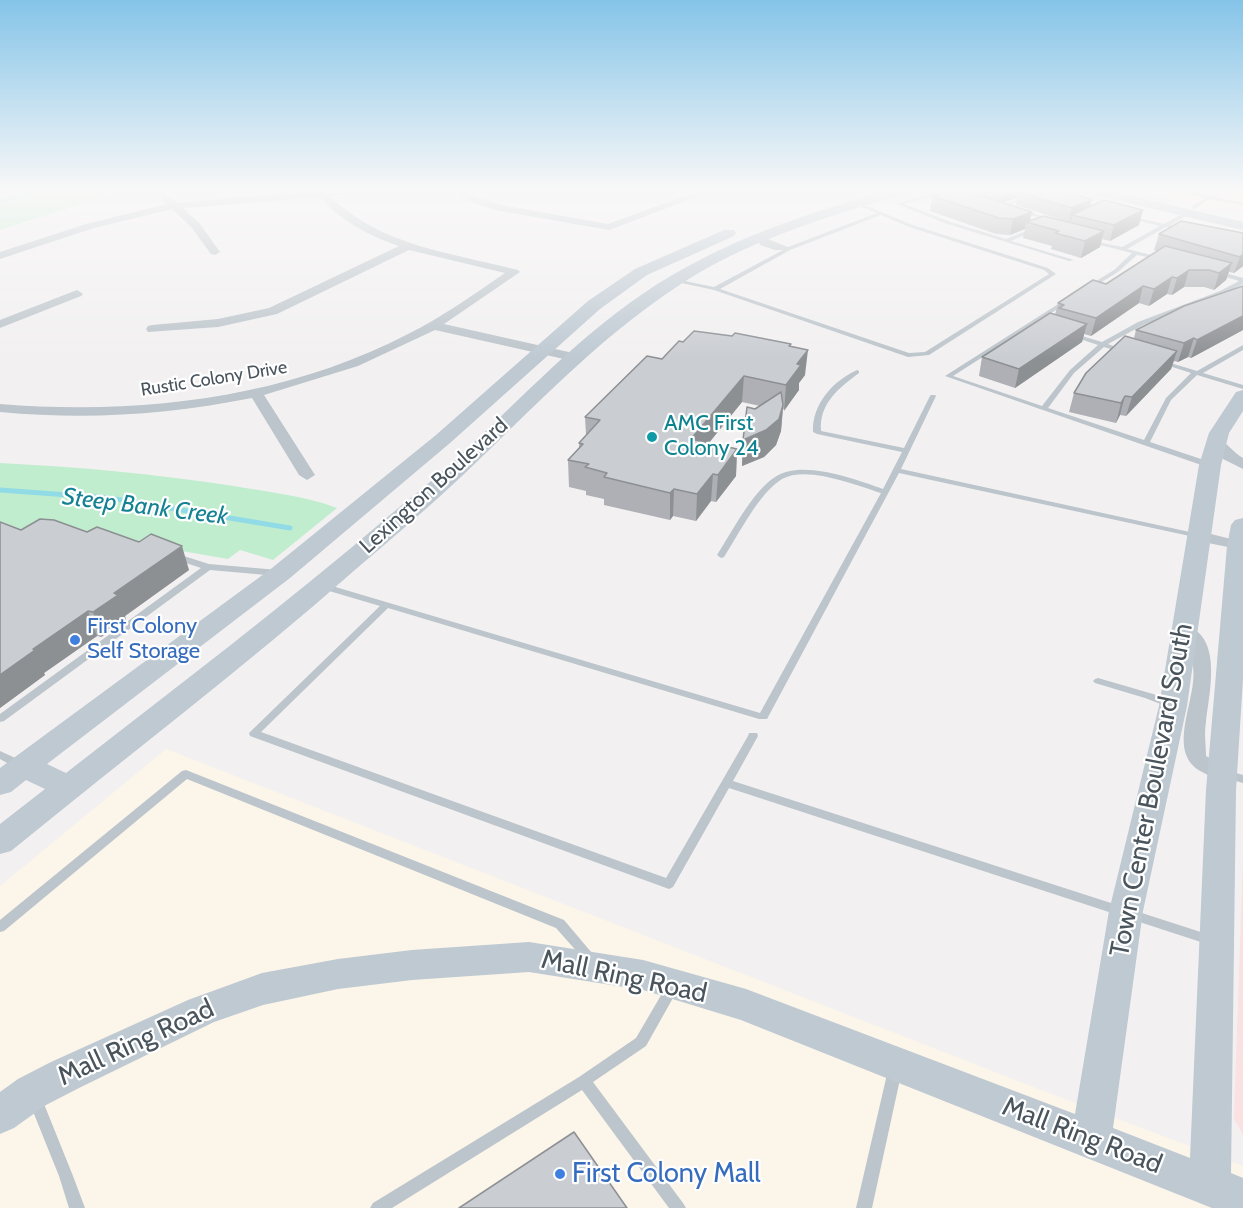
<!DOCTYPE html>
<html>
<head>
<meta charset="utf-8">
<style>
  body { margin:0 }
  canvas { display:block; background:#f2f0f0 }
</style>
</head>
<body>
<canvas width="1243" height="1208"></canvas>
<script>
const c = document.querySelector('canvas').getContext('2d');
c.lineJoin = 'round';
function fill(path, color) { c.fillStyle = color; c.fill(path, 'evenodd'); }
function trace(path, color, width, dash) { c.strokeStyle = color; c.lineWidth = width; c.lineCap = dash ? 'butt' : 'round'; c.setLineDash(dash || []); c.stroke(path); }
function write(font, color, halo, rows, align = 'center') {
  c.font = font + ' Cabin,sans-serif'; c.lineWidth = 4.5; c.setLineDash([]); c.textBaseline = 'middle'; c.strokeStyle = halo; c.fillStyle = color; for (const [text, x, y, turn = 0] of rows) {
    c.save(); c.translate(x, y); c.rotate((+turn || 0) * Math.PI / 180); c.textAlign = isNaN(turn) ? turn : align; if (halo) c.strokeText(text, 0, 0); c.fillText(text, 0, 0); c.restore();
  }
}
fill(new Path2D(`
  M1134 190H1243V213L1185 202Z
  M166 749 1054 1095 1243 1166V1208H0V886Z`), '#fbf5ea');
fill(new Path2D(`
  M1243 856V1135L1234 1119Z`), '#fae2e2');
fill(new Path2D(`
  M0 190H124L0 230Z
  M0 463C79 467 156 474 234 486 268 492 305 496 337 508L273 560 240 550 228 559 89 535 0 528Z`), '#c1edcf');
trace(new Path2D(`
  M0 202 39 190`), '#91dbe7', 3);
trace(new Path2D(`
  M0 490 109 498 290 528`), '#91dbe7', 5);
fill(new Path2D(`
  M925 190H931L950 197 948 198 936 195 904 204 951 222 1006 239 1033 228H1037V230L1011 241 1074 260 1069 261 947 224 897 204 931 193Z
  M972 190H978L965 194 963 193Z
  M1177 190H1184L1243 203V205L1210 199 1194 209 1191 207 1192 206 1205 198 1177 191Z
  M1099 192 1103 193 1077 203 1073 202Z
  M1020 199H1022V201L1004 206 1002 205Z
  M857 202 913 225 1048 268 1056 274 929 355 908 357 714 290 672 281 675 279 714 287 783 250H775L760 245 759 242 753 241V239H768L788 247 877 213 855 204V203ZM881 215 909 227 1044 270 1049 274 925 352 909 353 720 289 790 250Z
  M1018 209H1022L1053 220 1048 221 1018 211Z
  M1186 212 1188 213V215L1170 225 1184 229V231L1166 227 1127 249 1163 258V260L1137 255 1118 272 1092 288H1088V286L1114 270 1132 253 1088 242V240L1122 247 1160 226 1129 218V216L1164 224Z
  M1218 271 1243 278V284L1224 294 1143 325 1108 344 1126 351 1123 353 1104 347 1074 373 1048 408 1144 440 1166 398 1191 373 1160 363V361H1164L1197 371 1243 345V350L1203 373 1243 385V389L1197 375 1171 400 1150 442 1213 463V467H1207L945 376 1063 301H1067V303L953 376 1042 406 1070 370 1098 345 1071 336V334H1075L1102 342 1138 322 1220 291 1239 281 1216 274V272Z
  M857 370 859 371V373C839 388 819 403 821 431L904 448 930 396 931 395H935L936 396 901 469 1199 534 1203 536 1199 538 899 473 767 719H759L388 608 261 732 666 878 748 736 749 733H757L758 736 733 781 1210 935 1214 936 1216 940 1214 944 1210 945 729 788 673 887 669 889 250 736 249 733 380 606 319 588 318 586 322 583 760 713 881 493C856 485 806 465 782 479 759 493 739 534 724 557L721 558 717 555C732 532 752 492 775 477 801 459 855 479 883 489L902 452 817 434 813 432C812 404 833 381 857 370Z
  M174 553 209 564 278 570 282 573 278 576 210 570 4 721 0 722V714L201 568 171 558 170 556Z
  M1098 678 1153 694 1175 703 1176 705 1175 707 1171 708 1145 698 1095 683 1093 681 1095 679Z
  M0 751 26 763 27 766 26 769H18L0 759Z
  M186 770 564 920 597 959 595 963 591 964 587 963 556 928 187 779 4 931 0 932V920L182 771Z
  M1225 770 1243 775V783L1221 777 1220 774 1221 771Z
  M672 983 677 985 678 989 646 1046 593 1082 683 1203 686 1208H669L582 1090 392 1208H370L373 1203 579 1077 636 1038 667 985Z
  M895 1064 900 1066 902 1070 872 1208H856L888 1070 890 1066Z
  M35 1092 40 1094 42 1099 73 1176 85 1208H69L59 1176 28 1099 30 1094Z`), '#bcc5cb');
fill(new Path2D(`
  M152 190H162L177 203 316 190H372L367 193 330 196C380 246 452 253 518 270L520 272 444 324 573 353 580 357 573 361 435 330 358 366 264 395 315 475 307 480 299 475 252 398C166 415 87 420 0 412V404C139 415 283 399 408 334 442 317 473 295 505 273L409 250 277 314 218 327 148 332 146 329 148 326 152 325 218 319 269 308 399 246C369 236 341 221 320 197L183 208 200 224 220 252 215 255 211 254 192 228 172 209 94 228 0 259V252L86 224 167 204Z
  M455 190H465L470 195 501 205 608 224 701 190H714L609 230 495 210 464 199Z
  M77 290 83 294 81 296 0 328V320Z
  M1216 438C1226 440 1233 453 1243 458V469L1223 459 1209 442Z
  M1199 531 1243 542V550L1193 540 1191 536Z
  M1184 625C1224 635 1209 694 1206 722 1204 733 1206 745 1206 756L1230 768 1233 773 1230 778C1219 781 1213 778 1204 773 1163 754 1198 700 1193 667 1190 649 1184 645 1175 631L1177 627Z`), '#bcc5cb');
fill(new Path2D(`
  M888 190H909L907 193C838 213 759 237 697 274 606 329 538 404 462 476 428 508 392 538 356 569 245 667 126 757 11 851L0 854V824L45 789 26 780 11 792 0 795V768L272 568 436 435 588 301 635 269 724 230H734L736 233 734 236 647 275 600 309 450 443 290 578 47 764 66 773C175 688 285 605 390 515 408 500 427 485 445 469 511 410 570 343 644 293 717 243 804 214 888 190Z
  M1084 190H1107L1243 222V230L1086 193Z
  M1243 390V411L1229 433 1221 465 1187 706 1143 911 1113 1128 1190 1158 1206 790 1227 546 1231 525 1235 520 1243 518V679L1236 790 1231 1173 1243 1178V1208H1212L741 1020 643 990 529 972 412 980 338 989 263 1005 214 1022 79 1088 46 1105 14 1128 0 1134V1092L18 1079 51 1062 188 1000 262 973 338 959 412 950 529 942 643 960 746 989 1075 1114 1109 911 1159 706 1199 465 1209 433 1236 392Z`), '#bec9d2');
fill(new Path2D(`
  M978 190H1058L1090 207 1139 225 1110 241 1102 239 1100 247 1081 258 1051 249 1052 246 1023 238 1025 229 1010 235 996 234 930 211 932 196 1032 212 1030 221 1071 222V221L1069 222 1016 205 1017 198 1003 202 977 194Z
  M1243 233V266L1234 273 1229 272 1226 280 1214 290 1204 287H1184L1172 295 1167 294 1149 306 1139 303 1091 336 1084 334 1082 342 1015 388 979 376 982 357 1055 315 1058 303 1106 284 1157 251 1154 250 1159 234Z
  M1243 286V330L1191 358 1188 357 1178 362 1174 361 1171 369 1126 416 1120 415 1116 423 1069 412 1074 393 1134 338 1136 330Z
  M683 342 791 344V347L805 375 799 383V390L783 410 781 431 776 445 764 457 742 466 743 440 755 409 760 406 742 402 709 443 737 449 736 476 716 502 711 501 696 521 673 516 670 520 604 505V499L586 495V491L569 487 568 460 579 448V443L586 435 585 417 662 359Z
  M0 522 21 530 87 532 189 570 125 616 126 620 101 637 97 636 44 673 45 675 0 708Z`), '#aeb0b5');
fill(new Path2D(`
  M1005 190H1023V193L1018 192 1017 198 1003 202Z
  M1092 199 1089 213 1072 215 1071 221 1069 222 1072 208Z
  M1143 210 1139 225 1110 241 1114 225Z
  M1032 212 1029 223 1026 222 1025 229 1010 235 1013 219Z
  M1104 231 1100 247 1081 258 1085 241Z
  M1243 254V266L1234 273 1240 257Z
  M1232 263 1226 280 1214 290 1219 273Z
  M1189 270 1184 287 1172 295 1177 278Z
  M1172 277 1167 294 1149 306 1154 289Z
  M1143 286 1139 303 1091 336 1096 318Z
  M1243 316V330L1191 358 1197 340Z
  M1087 324 1082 342 1015 388 1019 369Z
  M1194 338 1188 357 1178 362 1184 343Z
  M808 350 805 375 799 383V390L784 411 786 385 797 364Z
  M1177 351 1171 369 1126 416 1132 397Z
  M744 376 742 402 690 466 691 439Z
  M1125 396 1120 415 1116 423 1121 403Z
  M783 405 781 431 776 445 764 457 742 466 743 440Z
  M737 449 736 476 716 502 718 475Z
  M713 474 711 501 696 521 697 494Z
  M674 489 673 516 670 520V493Z
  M182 546 189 570 125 616 126 620 101 637 93 612 114 593Z
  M88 611 97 636 44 673 45 675 0 708V675L33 649Z`), '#8d9093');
const building = new Path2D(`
  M951 190H963L1032 212 1013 219 999 218 932 196Z
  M1025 190H1058L1092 199 1072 208 1018 192Z
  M1104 200 1143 210 1114 225 1072 215Z
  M1044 216 1104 231 1085 241 1055 233 1059 231 1026 222Z
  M1181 221 1243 233V254L1240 257 1159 234Z
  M1165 246 1232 263 1219 273 1209 270H1189L1177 278 1172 277 1154 289 1143 286 1096 318 1059 308 1064 305 1058 303 1093 280 1106 284Z
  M1243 286V316L1197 340 1194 338 1184 343 1136 330 1184 306Z
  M1050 313 1087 324 1019 369 982 357Z
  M694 331 732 336 735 333 791 344 789 346 808 350 797 364 801 365 786 385 744 376 691 439 737 449 718 475 713 474 697 494 674 489 670 493 604 477 607 473 585 467 589 464 568 460 583 444 579 443 600 420 585 417 647 356 662 359 679 341 683 342Z
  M1125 336 1177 351 1132 397 1125 396 1121 403 1074 393 1086 373Z
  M781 392 783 405 779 419 766 430 743 440 747 407 755 409Z
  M40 519 54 520 87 532 97 527 139 542 151 534 182 546 114 593 118 595 93 612 88 611 33 649 35 650 0 675V522L21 530Z
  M574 1132 627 1208H459Z`);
fill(building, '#cacdd2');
trace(building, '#8d9093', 1.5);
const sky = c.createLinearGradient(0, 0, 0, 359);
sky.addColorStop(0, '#85c4e8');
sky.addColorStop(0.53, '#f9f8f8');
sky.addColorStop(1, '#f9f8f800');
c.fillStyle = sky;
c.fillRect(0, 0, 1243, 359);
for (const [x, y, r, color] of [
  [652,437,6,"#0f9aa8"],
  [75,640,6,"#3f7fe0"],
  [560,1174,6,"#3f7fe0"]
]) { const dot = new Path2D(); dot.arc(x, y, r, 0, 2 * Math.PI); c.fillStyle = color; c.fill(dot); trace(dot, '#fff', 2); }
write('18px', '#49545c', '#fff', [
  ["Rustic Colony Drive",214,379,-9]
]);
write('22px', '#0d838f', '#fff', [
  ["AMC First",664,424],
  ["Colony 24",664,449]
], 'left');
write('22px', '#49545c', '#fff', [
  ["Lexington Boulevard",434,486,-42]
]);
write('22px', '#366cbe', '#fff', [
  ["First Colony",87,627],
  ["Self Storage",87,652]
], 'left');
write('italic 24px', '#158294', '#fff', [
  ["Steep Bank Creek",145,507,7]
]);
write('27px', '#49545c', '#fff', [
  ["Town Center Boulevard South",1152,790,-79],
  ["Mall Ring Road",624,977,12],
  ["Mall Ring Road",136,1043,-25],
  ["Mall Ring Road",1082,1136,21]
]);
write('27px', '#366cbe', '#fff', [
  ["First Colony Mall",572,1174]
], 'left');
</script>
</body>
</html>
